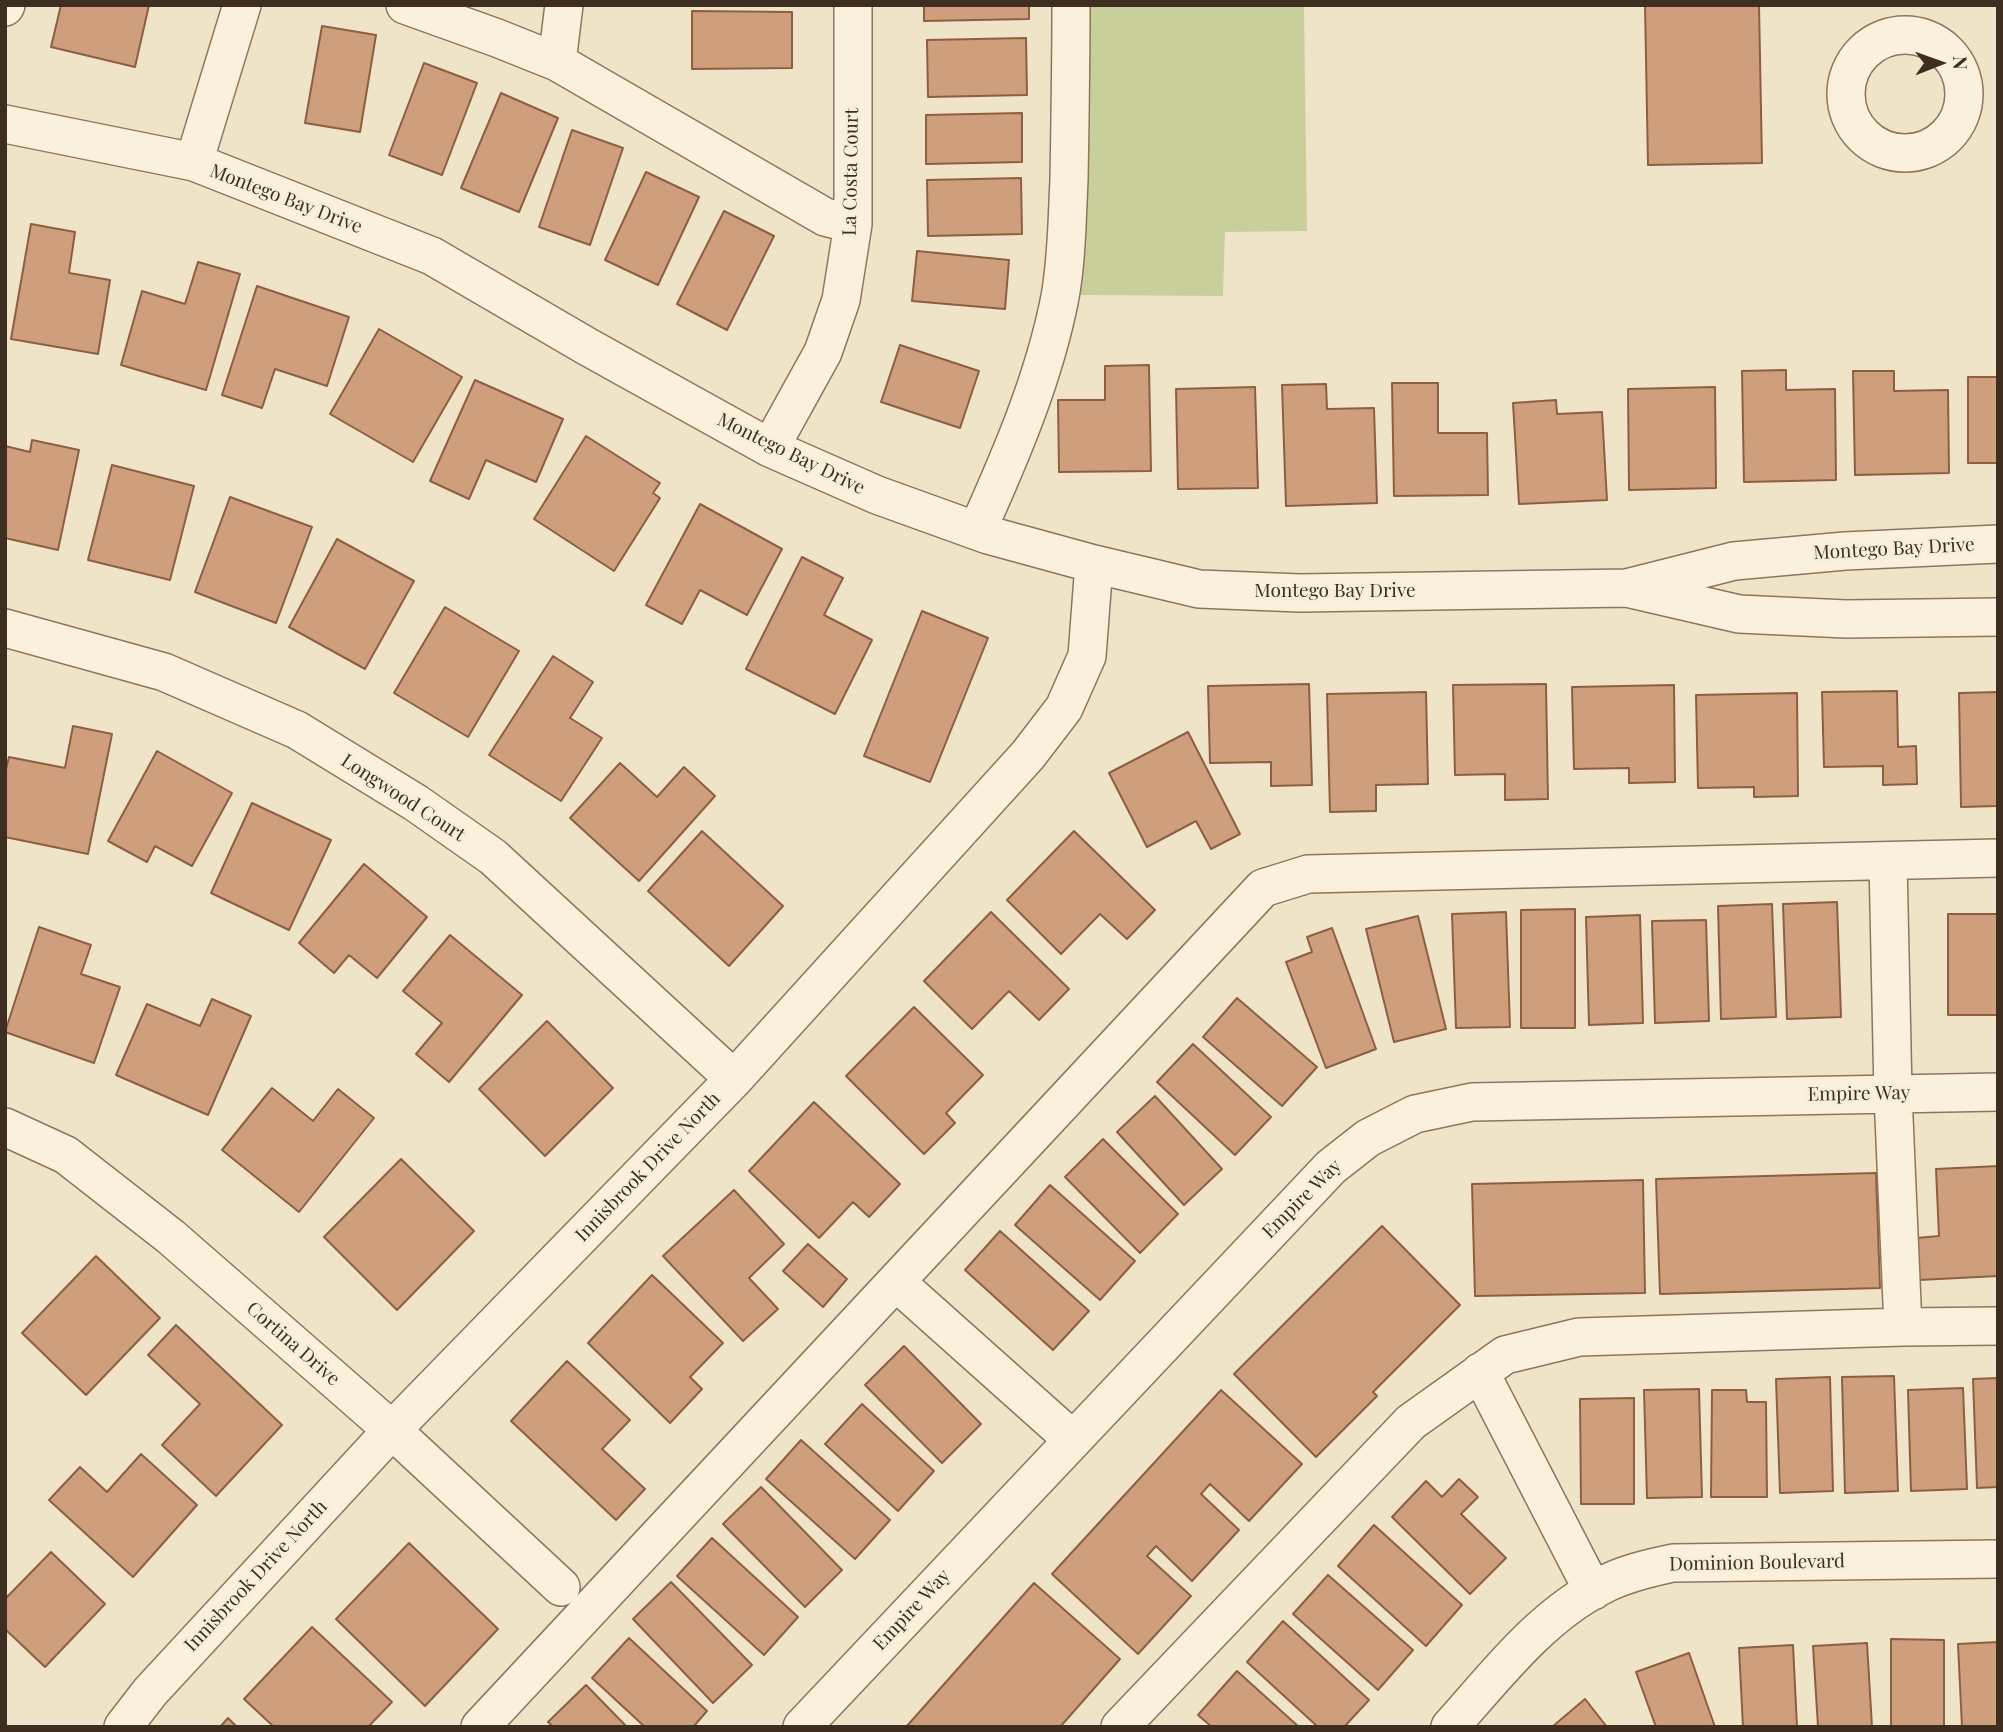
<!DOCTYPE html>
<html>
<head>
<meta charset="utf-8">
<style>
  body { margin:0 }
  #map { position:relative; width:2003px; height:1732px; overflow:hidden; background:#f0e4c8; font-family:"Playfair Display",serif }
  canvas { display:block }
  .frame { position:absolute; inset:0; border:7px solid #3d2e20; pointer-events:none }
  .north { position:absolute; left:1905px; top:28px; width:70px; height:70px; -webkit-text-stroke:5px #f7eed8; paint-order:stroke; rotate:89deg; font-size:19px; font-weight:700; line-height:28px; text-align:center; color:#3d2e20 }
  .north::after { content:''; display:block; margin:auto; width:24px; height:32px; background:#3d2e20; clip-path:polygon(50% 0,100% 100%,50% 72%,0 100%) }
</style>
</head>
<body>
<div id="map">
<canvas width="2003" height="1732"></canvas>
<div class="frame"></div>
<div class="north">N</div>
</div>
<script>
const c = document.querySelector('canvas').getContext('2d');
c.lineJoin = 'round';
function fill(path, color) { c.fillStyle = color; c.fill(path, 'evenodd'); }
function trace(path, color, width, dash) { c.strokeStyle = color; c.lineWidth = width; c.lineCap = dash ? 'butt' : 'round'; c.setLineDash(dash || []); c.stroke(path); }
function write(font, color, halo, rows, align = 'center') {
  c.font = font + ' "Playfair Display",serif'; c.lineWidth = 6; c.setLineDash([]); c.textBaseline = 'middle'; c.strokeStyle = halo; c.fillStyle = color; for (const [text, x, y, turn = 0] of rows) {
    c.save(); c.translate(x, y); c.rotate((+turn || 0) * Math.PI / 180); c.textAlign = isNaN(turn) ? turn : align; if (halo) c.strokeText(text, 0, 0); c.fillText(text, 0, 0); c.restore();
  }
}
fill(new Path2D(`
  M1077 5H1304L1307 231 1225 232 1223 296 1081 295Z`), '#c9cf9b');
const building = new Path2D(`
  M61 5H149L135 67 51 47Z
  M924 5H1029V19L924 21Z
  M1645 5H1759L1762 163 1648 165Z
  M692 11 792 12V68L692 69Z
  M322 26 376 35 360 132 305 123Z
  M1026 38 1027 95 928 97 927 40Z
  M424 63 477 83 442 175 389 155Z
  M501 93 558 118 519 212 461 188Z
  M1022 113V162L926 164V115Z
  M572 130 623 148 590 245 539 227Z
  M646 172 699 197 658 285 605 260Z
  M1021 178 1022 234 928 236 927 180Z
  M724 211 774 236 727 330 677 304Z
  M31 224 75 232 69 273 110 280 98 354 11 339Z
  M917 251 1009 260 1005 309 912 301Z
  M198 262 240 274 206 390 121 365 142 291 185 304Z
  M257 286 349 317 327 386 275 369 262 408 222 395Z
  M379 329 462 377 413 462 330 414Z
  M900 345 979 371 960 428 881 402Z
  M1149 365 1151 471 1059 472 1058 400H1105V366Z
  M1786 370V390L1835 389 1836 480 1744 482 1742 371Z
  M1853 371H1894V391L1948 390 1949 473 1855 475Z
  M1968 377H1998V463H1968Z
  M475 380 563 419 536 482 486 460 469 499 430 481Z
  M1392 383H1438V433H1487L1488 495 1394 496Z
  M1326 384 1327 409 1374 408 1377 503 1286 506 1282 385Z
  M1255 387 1258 488 1178 489 1176 389Z
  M1715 387 1716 488 1629 490 1628 389Z
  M1556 400 1557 414 1602 412 1607 500 1519 504 1513 403Z
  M586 436 660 483 653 493 660 498 614 571 534 519Z
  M32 440 79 450 58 550 5 538V446L30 452Z
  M112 465 194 486 170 580 88 560Z
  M230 497 312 527 276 623 195 592Z
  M700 504 782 549 747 615 700 590 682 624 646 605Z
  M337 539 414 581 365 669 289 627Z
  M802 557 843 578 824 615 872 640 835 714 746 669Z
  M445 607 519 651 468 737 394 693Z
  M922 611 988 638 930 782 864 756Z
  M553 656 593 682 570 718 602 738 561 801 489 755Z
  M1309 684 1312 785 1271 786V762L1210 763 1208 686Z
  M1546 684 1548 799 1505 800V774L1455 775 1453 685Z
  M1674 685 1675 782 1629 783V768L1574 769 1572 687Z
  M1897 691 1898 747 1916 746 1917 784 1883 785V766L1824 767 1822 692Z
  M1426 692 1428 784 1376 785V811L1330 812 1327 694Z
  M1998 692V806L1961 807 1959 693Z
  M1797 693 1798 796 1754 797V787L1698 788 1696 695Z
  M73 726 112 734 88 854 5 837V773L9 757 65 768Z
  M1188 732 1240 834 1211 849 1196 821 1147 847 1109 773Z
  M157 751 232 793 192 866 155 846 147 862 108 841Z
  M620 763 657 797 684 767 715 796 639 881 570 818Z
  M252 803 331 840 289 930 211 893Z
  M702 831 783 906 729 966 648 891Z
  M1074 831 1155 910 1127 939 1100 914 1061 954 1007 900Z
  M364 864 427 917 377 978 349 955 334 973 299 943Z
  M1837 902 1841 1017 1787 1019 1783 904Z
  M1772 904 1776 1017 1721 1019 1718 906Z
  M1575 909V1028H1521V910Z
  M991 912 1069 989 1039 1020 1009 991 972 1029 924 981Z
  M1506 912 1510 1027 1456 1028 1452 914Z
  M1948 914H1998V1015H1948Z
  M1640 915 1643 1023 1589 1025 1586 917Z
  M1418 916 1446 1029 1394 1042 1366 929Z
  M1706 920 1709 1021 1655 1023 1652 921Z
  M39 927 91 945 81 974 120 987 94 1063 5 1032Z
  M1332 928 1376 1049 1326 1068 1286 962 1312 952 1307 937Z
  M450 935 522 995 449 1082 416 1054 442 1023 403 991Z
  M1237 998 1317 1067 1282 1106 1203 1037Z
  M212 999 251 1016 208 1115 116 1075 147 1004 200 1026Z
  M914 1007 983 1075 946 1113 955 1123 924 1154 846 1076Z
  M547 1021 613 1088 545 1156 479 1089Z
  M1193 1044 1271 1117 1235 1155 1157 1082Z
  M272 1088 313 1121 338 1089 374 1118 299 1212 222 1150Z
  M1155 1096 1222 1169 1184 1205 1117 1132Z
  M814 1102 900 1184 869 1217 853 1202 819 1238 749 1171Z
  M1103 1139 1178 1214 1140 1253 1065 1177Z
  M401 1159 474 1231 397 1310 324 1237Z
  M1998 1166V1276L1919 1280 1917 1238 1939 1236 1936 1169Z
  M1876 1173 1880 1288 1660 1294 1656 1179Z
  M1643 1180 1645 1293 1475 1296 1472 1184Z
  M1050 1185 1135 1261 1100 1300 1015 1225Z
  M734 1190 784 1244 749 1278 778 1309 743 1341 663 1256Z
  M1382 1226 1460 1305 1373 1392 1377 1396 1316 1457 1234 1374Z
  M1000 1231 1089 1311 1053 1350 965 1270Z
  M808 1244 847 1279 823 1307 783 1271Z
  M96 1256 160 1318 86 1395 22 1333Z
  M652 1275 723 1343 690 1377 702 1389 670 1423 588 1343Z
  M176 1325 282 1425 216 1496 162 1445 200 1404 148 1355Z
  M904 1346 981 1424 942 1463 865 1385Z
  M567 1361 630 1420 602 1449 645 1489 616 1520 511 1421Z
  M1894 1376 1898 1491 1845 1493 1842 1377Z
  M1830 1377 1833 1491 1780 1493 1776 1379Z
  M1998 1378V1487L1977 1488 1973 1379Z
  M1963 1388 1967 1489 1911 1491 1908 1390Z
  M1699 1389 1702 1497 1647 1498 1644 1390Z
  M1221 1390 1302 1464 1249 1521 1210 1484 1201 1494 1239 1530 1192 1581 1156 1546 1147 1556 1191 1596 1138 1654 1052 1574Z
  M1712 1390H1746L1747 1402H1766L1767 1497H1711Z
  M1634 1398V1504H1581L1580 1399Z
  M862 1404 934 1471 898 1511 825 1444Z
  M801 1440 890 1520 855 1559 766 1479Z
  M141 1454 197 1505 133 1577 49 1500 80 1467 107 1492Z
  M1459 1479 1478 1497 1461 1514 1506 1558 1470 1594 1392 1517 1426 1481 1442 1497Z
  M761 1487 842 1570 805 1607 723 1524Z
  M1374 1525 1462 1605 1426 1646 1338 1566Z
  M712 1538 798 1617 764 1655 677 1576Z
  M409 1543 498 1629 425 1706 336 1619Z
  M51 1552 105 1604 45 1667 5 1629V1599Z
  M1328 1575 1413 1650 1378 1690 1293 1614Z
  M671 1582 752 1665 713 1703 633 1619Z
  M1034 1583 1120 1659 1060 1727H906Z
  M1283 1621 1369 1700 1344 1727H1318L1247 1662Z
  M312 1627 392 1702 368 1727H274L244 1699Z
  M629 1638 707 1711 693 1727H645L592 1678Z
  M1891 1639 1944 1640V1727H1891Z
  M1998 1642V1727H1962L1958 1644Z
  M1867 1643 1872 1727H1818L1813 1646Z
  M1793 1645 1797 1727H1743L1739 1648Z
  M1689 1653 1715 1727H1656L1636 1672Z
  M1237 1671 1299 1727H1212L1198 1715Z
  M586 1685 627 1727H553L548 1722Z
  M1585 1699 1607 1727H1552Z
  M228 1718 237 1727H220Z`);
fill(building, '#cf9f7d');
trace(building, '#8d5f41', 2);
const minor = new Path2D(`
  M405 5 497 38 557 62 564 5
  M5 7 6 5
  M1846 94a59 59 0 1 1 118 0a59 59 0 1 1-118 0Z
  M557 62 825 217 853 224
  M5 124 194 162 432 256 588 347 770 448 877 495 988 535 1094 564 1199 589 1300 593 1627 588 1734 561 1845 551 1998 544
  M194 162 242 5
  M770 448 823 352 841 300 853 224V5
  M977 531C1011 455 1044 379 1060 297 1067 258 1067 219 1069 180 1070 122 1071 64 1071 5
  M1631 589 1739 614 1846 619 1998 617
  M5 628 164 672 297 730 416 803 493 857 734 1079
  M1888 861 1893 1094 1903 1327 1998 1326
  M5 1127 66 1155 171 1237 392 1430 561 1587
  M896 1282 1073 1440
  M1480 1372 1593 1591
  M123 1727 150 1692 392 1430 734 1079 1028 755 1064 708 1087 656 1094 564
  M480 1727 1263 888 1308 874 1998 858
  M802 1727 1331 1167 1368 1138 1415 1114 1472 1102 1998 1092
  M1120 1727 1411 1422 1505 1355 1579 1337 1903 1327
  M1450 1727C1495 1677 1540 1617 1601 1586 1623 1574 1649 1568 1673 1563L1998 1559`);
trace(minor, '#8d765c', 40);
trace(minor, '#faf1dc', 37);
write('19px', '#3d2e20', '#f7eed8', [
  ["La Costa Court",851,172,-89],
  ["Montego Bay Drive",286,199,21],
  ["Montego Bay Drive",791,454,26],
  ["Montego Bay Drive",1894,549,-3],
  ["Montego Bay Drive",1335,591],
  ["Longwood Court",403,798,33],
  ["Empire Way",1859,1094,-1],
  ["Innisbrook Drive North",648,1167,-46],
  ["Empire Way",1302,1199,-45],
  ["Cortina Drive",293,1344,41],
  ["Dominion Boulevard",1757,1563,-1],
  ["Innisbrook Drive North",256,1576,-47],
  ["Empire Way",912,1610,-47]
]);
</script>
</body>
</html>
